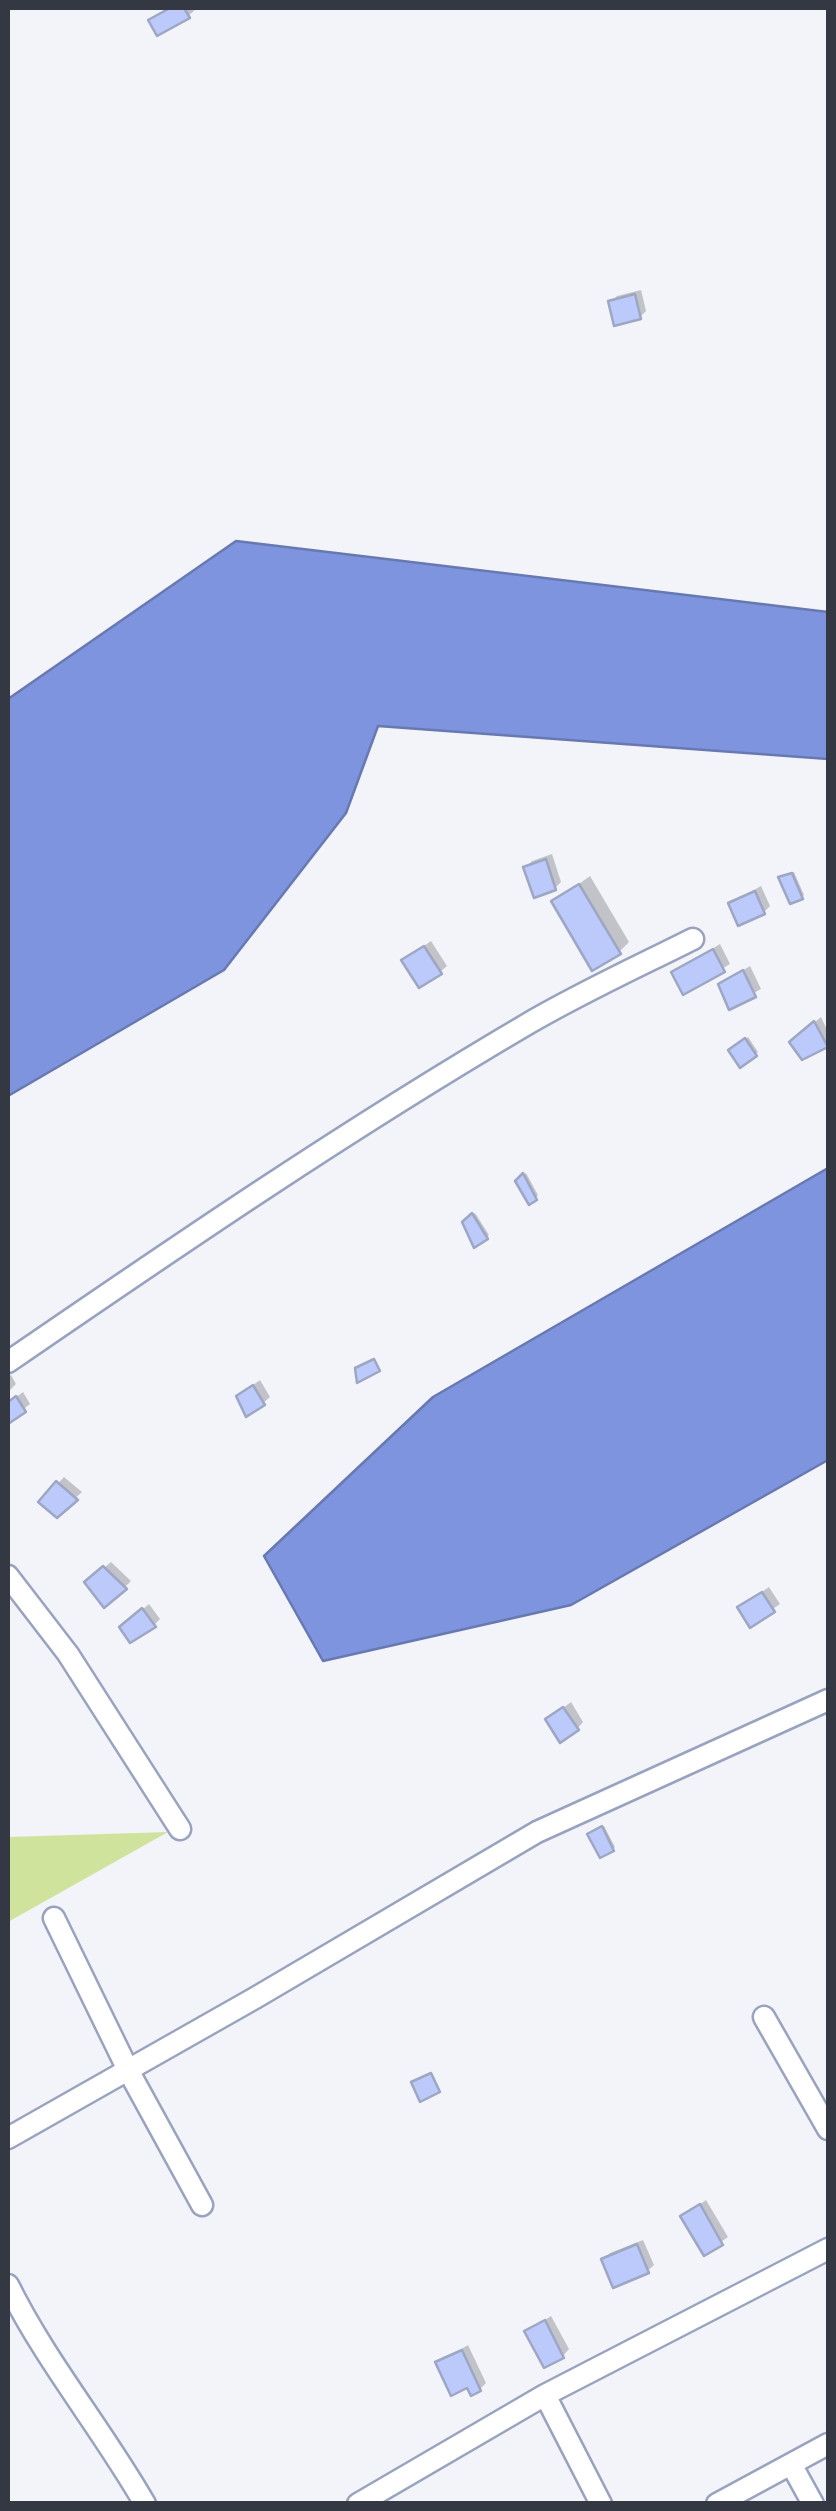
<!DOCTYPE html>
<html>
<head>
<meta charset="utf-8">
<style>
  body { margin:0 }
  #map { position:relative; width:836px; height:2511px; overflow:hidden; background:#f2f4fa; font-family:"Nunito Sans",sans-serif }
  canvas { display:block }
  .frame { position:absolute; inset:0; border:10px solid #343843; pointer-events:none }
</style>
</head>
<body>
<div id="map">
<canvas width="836" height="2511"></canvas>
<div class="frame"></div>
</div>
<script>
const c = document.querySelector('canvas').getContext('2d');
c.lineJoin = 'round';
function fill(path, color) { c.fillStyle = color; c.fill(path, 'evenodd'); }
function trace(path, color, width, dash) { c.strokeStyle = color; c.lineWidth = width; c.lineCap = dash ? 'butt' : 'round'; c.setLineDash(dash || []); c.stroke(path); }
fill(new Path2D(`
  M168 1832 8 1922V1837Z`), '#d0e39d');
const water = new Path2D(`
  M236 541 828 612V759L378 726 346 813 224 970 8 1096V699Z
  M828 1168V1460L571 1605 323 1661 264 1556 433 1397Z`);
fill(water, '#7e94df');
trace(water, '#6878b0', 2.5);
fill(new Path2D(`
  M169 8H193L195 10 188 16 151 20Z
  M641 290 646 311 640 317 611 302 617 296Z
  M552 854 561 882 555 888 526 867 532 861Z
  M794 872 804 895 801 897 781 878Z
  M590 876 629 942 619 952 554 902Z
  M761 886 770 906 764 912 731 903Z
  M431 941 447 966 440 972 404 960Z
  M720 944 730 964 684 992 674 972Z
  M750 966 761 989 731 1006 721 984Z
  M821 1017 828 1032 826 1045 798 1036Z
  M748 1037 758 1052 755 1054 733 1048Z
  M526 1173 538 1195 536 1198 518 1181Z
  M475 1213 489 1235 486 1237 465 1223Z
  M11 1375 16 1384 8 1392V1377Z
  M260 1380 270 1397 263 1403 246 1390Z
  M23 1392 30 1404 8 1421V1403Z
  M64 1477 82 1492 57 1515 41 1502Z
  M111 1562 131 1581 125 1587 94 1576Z
  M769 1587 780 1604 751 1624 747 1602Z
  M149 1604 160 1619 154 1625 129 1621Z
  M571 1702 583 1722 577 1729 548 1719Z
  M604 1826 615 1847 613 1849 592 1832Z
  M706 2200 728 2237 705 2253 683 2216Z
  M643 2240 654 2265 647 2271 604 2260 610 2253Z
  M551 2316 569 2349 563 2356 527 2332Z
  M468 2345 486 2383 480 2389 468 2385 438 2363Z`), '#0003');
const building = new Path2D(`
  M170 8H184L190 18 157 36 148 20Z
  M635 294 641 319 614 326 608 301Z
  M546 859 556 890 534 898 523 867Z
  M792 873 803 899 790 904 778 877Z
  M579 884 621 954 592 971 551 901Z
  M755 891 765 914 738 926 728 903Z
  M424 946 442 974 419 988 401 960Z
  M713 949 725 972 683 995 671 972Z
  M743 970 756 997 729 1010 718 984Z
  M814 1021 828 1047 802 1060 789 1042Z
  M745 1038 757 1056 740 1068 728 1050Z
  M523 1173 537 1200 529 1205 515 1181Z
  M472 1213 488 1239 474 1248 462 1222Z
  M374 1359 380 1371 357 1383 355 1368Z
  M253 1385 265 1405 246 1417 236 1396Z
  M16 1396 26 1412 8 1424V1402Z
  M56 1481 78 1500 57 1518 38 1502Z
  M103 1566 127 1589 104 1608 84 1582Z
  M762 1592 775 1612 750 1628 737 1607Z
  M142 1608 156 1627 130 1643 119 1627Z
  M563 1707 579 1730 560 1743 545 1719Z
  M602 1826 614 1851 600 1858 587 1834Z
  M431 2073 440 2092 420 2102 411 2082Z
  M700 2204 723 2245 704 2256 680 2216Z
  M637 2244 649 2273 613 2288 601 2259Z
  M545 2320 564 2358 544 2368 524 2331Z
  M462 2350 481 2391 471 2396 467 2388 451 2396 435 2362Z`);
fill(building, '#bbcafa');
trace(building, '#9da6c2', 2.5);
const minor = new Path2D(`
  M8 1362C177 1246 347 1130 524 1026 578 994 637 967 693 939
  M8 1576 68 1654 180 1829
  M54 1918 128 2070 202 2205
  M764 2017 828 2129
  M8 2138 255 1998 537 1832 828 1700
  M8 2285C46 2362 102 2429 145 2504
  M545 2395 601 2504
  M791 2464 813 2504
  M358 2504 545 2395 828 2249
  M717 2504 828 2444`);
trace(minor, '#99a2be', 25);
trace(minor, '#fff', 20);
</script>
</body>
</html>
